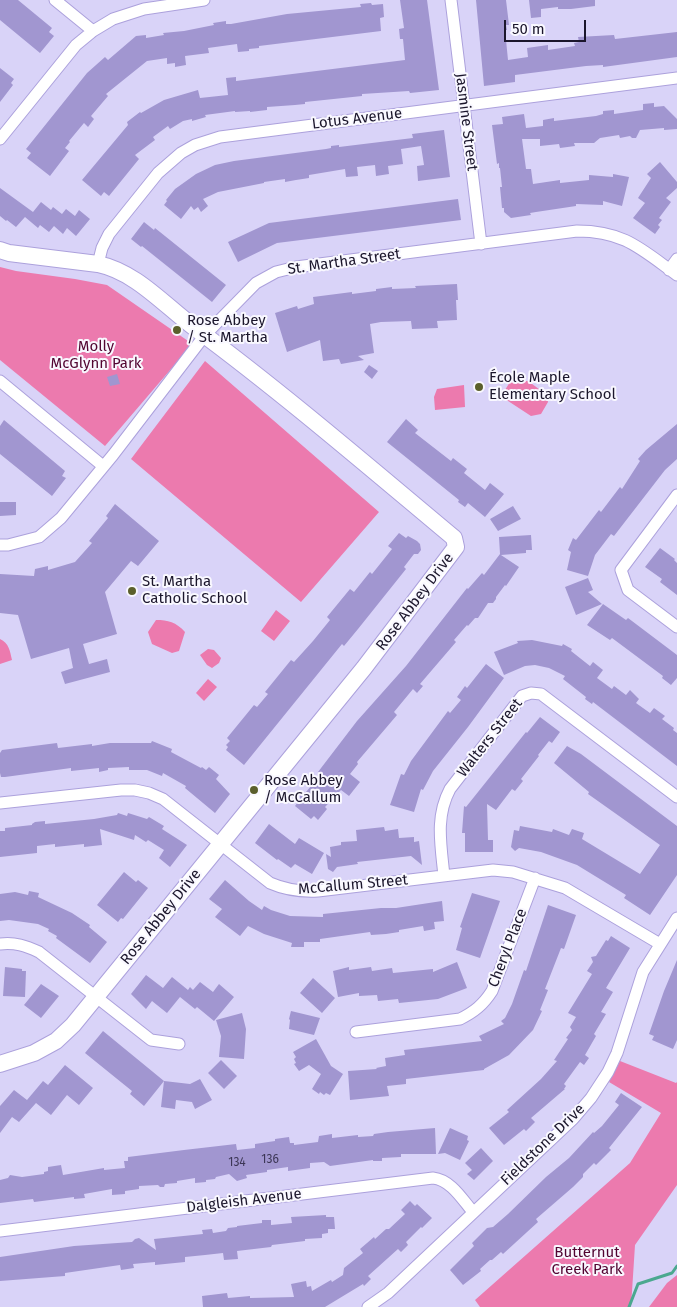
<!DOCTYPE html>
<html>
<head>
<meta charset="utf-8">
<style>
  body { margin:0 }
  #map { position:relative; width:677px; height:1307px; overflow:hidden; background:#d9d3f8; font-family:"Fira Sans",sans-serif }
  canvas { display:block }
  .scale { position:absolute; left:504px; top:20px; width:82px; height:22px; box-sizing:border-box; border:2px solid #1b162c; border-top:0; padding-left:6px; font-size:15px; line-height:18px; white-space:nowrap; color:#1b162c; -webkit-text-stroke:4px #f9f8ff; paint-order:stroke }
</style>
</head>
<body>
<div id="map">
<canvas width="677" height="1307"></canvas>
<div class="scale">50 m</div>
</div>
<script>
const c = document.querySelector('canvas').getContext('2d');
c.lineJoin = 'round';
function fill(path, color) { c.fillStyle = color; c.fill(path, 'evenodd'); }
function trace(path, color, width, dash) { c.strokeStyle = color; c.lineWidth = width; c.lineCap = dash ? 'butt' : 'round'; c.setLineDash(dash || []); c.stroke(path); }
function write(font, color, halo, rows, align = 'center') {
  c.font = font + ' "Fira Sans",sans-serif'; c.lineWidth = 4; c.setLineDash([]); c.textBaseline = 'middle'; c.strokeStyle = halo; c.fillStyle = color; for (const [text, x, y, turn = 0] of rows) {
    c.save(); c.translate(x, y); c.rotate((+turn || 0) * Math.PI / 180); c.textAlign = isNaN(turn) ? turn : align; if (halo) c.strokeText(text, 0, 0); c.fillText(text, 0, 0); c.restore();
  }
}
fill(new Path2D(`
  M0 267 16 271 75 279 107 285 191 343 189 348 105 446 0 360Z
  M205 361 379 512 301 602 131 459Z
  M516 381H528L547 395 548 402 541 414 531 416 505 399V390L510 382Z
  M464 385 465 407 435 410 434 397 437 389Z
  M276 610 290 621 274 641 261 631Z
  M156 620C168 620 176 622 185 632L179 651 172 653 152 644 148 632Z
  M0 639C9 643 10 651 12 660L0 664Z
  M208 649 214 650 221 658 219 663 212 668 207 665 200 655Z
  M208 679 217 687 204 701 196 693Z
  M620 1061 676 1083 677 1082V1185L635 1245 631 1307H480L475 1300 630 1163 661 1113 609 1082Z
  M677 1275V1307H649L667 1283Z`), '#ec7aae');
trace(new Path2D(`
  M629 1307 638 1284 672 1273 677 1266`), '#4ba88f', 3);
fill(new Path2D(`
  M0 0H18L52 28 49 32 54 36 40 53 0 20Z
  M400 0H427L439 90 410 93 409 91 362 94V96L305 102V104L295 105 267 107V110L250 112V111L235 112V111L205 115 206 117 192 121V119L183 121 170 129 168 126 153 137 155 140 135 155 139 159 109 196 104 192 101 196 82 180 128 125 127 122 140 112 141 113 164 100 198 90 200 98 228 95 226 78 236 77V81L405 60 403 39H400L399 29 404 28Z
  M476 0H506L509 25H506L507 30H505L508 60 528 57 527 48 548 45V50L575 46 574 43 579 42 578 37 614 35 615 39 677 32V57L603 67V65L586 66 515 75V82L484 86Z
  M529 0H595V6L571 9H558V7L541 9V17L531 18Z
  M371 3 372 5 383 4 384 17 380 18 381 31 259 46V48L249 49V51L238 52 237 44 208 48 209 53 185 56 186 65 175 67V63L167 64V58L147 61 106 94 108 96 91 116 94 119 88 127 84 123 69 141 70 142 65 148 69 151 50 176 27 158 31 153 26 149 87 73 105 57 108 60 136 36 146 35V38L164 35 163 33 184 31 214 25 213 23 226 21V24H231L287 14 361 7 360 4Z
  M0 68 14 79 11 83 13 85 0 102Z
  M654 103V107L664 106 677 119V129L664 130V128L640 130 636 138H632L630 136 620 138 619 135 600 138 594 143H574L575 146 560 148 559 144 540 146V139H522L526 169H531L533 184 560 180V183L589 180V175L613 177V174L629 177 622 206 603 201V205L576 204V206L536 212 530 213 531 215 511 218 504 212V208H502L500 187H502L500 168H499V163L497 164 492 125 503 124 502 117 524 114 526 128 543 126V120L554 118V121L596 116 603 114V111L614 110V114L643 110V104Z
  M444 130 450 177 418 181 417 166 424 165 421 146 401 149 403 164 388 166 389 174 376 176 375 165 357 167 358 176 346 177 345 169 309 175V178L296 180 285 182V179L264 182V183L218 192 203 199 208 206 201 212 198 207 194 210 191 206 181 219 164 205 167 201 166 200 175 189 196 174 215 165 234 161 326 149 331 148V146L339 145V147L413 138 412 134Z
  M660 162 677 182V188L666 198 671 202 659 218 662 220 658 225 660 227 655 234 633 218 645 203 638 198 651 178 647 174Z
  M0 188 33 212 41 202 51 210 53 207 62 214 66 209 75 216 79 210 90 219 76 236 67 228 63 234 54 226 49 232 40 225 38 228 25 217 16 227 7 220 6 221 0 216Z
  M458 199 461 220 277 243 238 262 228 242 269 223Z
  M144 222 154 230 155 228 226 285 212 302 142 246 141 247 131 239Z
  M457 284 458 300H456L457 320 437 321 438 328 412 329 411 321 381 322 370 324 374 353 358 356 364 360 341 364 339 359 323 361 320 340 287 352 275 313 297 306 298 309 314 304 313 297 352 292V294L376 291V289L392 287V289L416 288 415 286Z
  M369 365 378 371 372 379 364 372Z
  M117 374 120 384 110 386 107 377Z
  M406 419 418 430 415 433 451 461 453 458 467 469 464 473 485 490 490 483 504 494 485 517 468 503 465 507 458 502 459 500 387 442Z
  M4 420 65 471 62 476 66 478 52 496 0 454V426Z
  M677 424V459L665 470 614 536 611 534 595 555 588 576 567 570 571 552 568 550 573 538 576 540 599 510 601 512 620 487 622 489 640 461 638 459 646 450Z
  M0 502H16V515L0 516Z
  M115 504 159 541 138 566 131 561 105 592 117 634 83 644 89 664 107 659 110 672 65 684 61 672 73 668 69 648 31 659 18 615 0 613V574L34 576 35 569 48 566V570L75 562 92 543 89 541 108 518 106 516Z
  M513 506 521 519 498 531 490 519Z
  M399 533 406 538 408 536 417 541 420 544 421 550 418 554H414L404 567 406 569 358 629 344 646 342 644 244 765 226 750 228 747 226 745 230 741 227 738 254 705 257 707 268 694 265 692 291 660 294 662 313 641 330 620 327 617 350 589 354 592 370 572 372 574 392 549 388 546Z
  M531 535 532 550H526V553L501 555 519 567 506 586 505 585 496 597V599L493 603H488L478 618H475L468 626 467 625 454 640 456 642 420 684 423 686 417 693 413 689 394 712 397 715 357 762 358 764 350 774 360 782 349 796 341 790 325 807 327 809 318 820 314 816 311 819 295 806 300 799V796L303 792H306L321 774 318 772 357 721 406 666 467 588 468 589 482 573 484 575 500 554 499 537Z
  M660 548 675 559 674 560 677 563V595L660 582 662 579 645 567Z
  M588 578 593 590 588 592 602 604 576 615 565 587Z
  M603 604 626 620 628 618 677 655V678L671 685 662 678 663 676 612 638 610 640 587 625Z
  M532 640 562 646 563 644 572 649 571 651 590 666 593 662 603 670 597 678 612 689 614 686 626 695 630 690 639 699 636 703 650 713 654 708 665 716 662 719 674 728 673 730 677 733V766L593 702 592 704 585 699 586 697 563 679 565 676 549 668 535 665 525 666 504 675 494 652 518 643 517 641Z
  M486 664 504 678 468 727 433 771 423 790 421 789 414 812 390 805 401 774 404 775 411 761 448 711 450 713 461 700 457 697 465 686 467 688Z
  M540 717 560 732 552 743 549 741 538 755 539 756 521 779 523 781 515 791 512 789 496 810 487 804 488 840H493V852H465V833H462L464 806 466 807 526 732 527 733Z
  M152 741 172 749 171 752 201 768 202 767 206 770 209 767 219 775 216 779 230 794 215 813 185 788 186 786 163 773 162 776 147 770H129V767L108 768V770L99 772V768L71 771V768L5 777H1L0 773V753L2 750 57 743 58 748 92 744V746L110 743H151Z
  M567 746 581 754 677 826V875L650 915 624 898 626 895 577 865 541 852 519 848 515 851 511 847 514 830 519 831 520 826 552 832 553 829 569 835 572 829 584 833 582 839 640 874 660 845 588 794 589 792 554 763Z
  M118 813 127 816 128 813 147 819 149 817 164 826 162 829 187 845 170 867 159 858 164 850 148 840 146 842 135 835 134 840 100 829 102 845 84 847V844L55 847V844L37 846V853L0 857V831H5V828L32 825V824L35 822 45 821V824L94 819 117 815Z
  M269 824 295 844 299 838 324 853 312 874 295 864 291 868 278 859 277 860 255 843Z
  M384 827 385 831 398 829 399 838 414 837V842L419 841 422 865 411 856 357 862 358 864 337 867 333 872 328 869 326 854 331 857 330 847 341 845V842L357 841 356 830Z
  M124 872 136 882 138 880 148 888 123 919 121 918 118 922 97 905Z
  M225 880 249 901 262 910 264 906 271 910 290 916 323 917V914L381 908H396L442 901 444 921 434 922 435 929 424 931 423 926 399 930V932L386 934 371 935 370 932 320 939V942H304V947H291L292 943 264 934 248 926 240 936 215 917 222 909 209 899Z
  M29 891 39 893 38 897 72 913 90 925 89 927 107 942 90 963 56 938 57 936 48 931 49 929 38 924 9 920 0 921V894L15 892 28 895Z
  M472 893 500 901 480 958 456 950 462 928 460 927Z
  M548 905 576 915 564 949 561 948 545 989 548 990 540 1010 542 1011 533 1030 509 1055 484 1069V1070L406 1079V1084L387 1086 389 1096 350 1100 348 1071 377 1069 376 1068 386 1066 385 1058 405 1055 404 1050 482 1041 479 1036 504 1024 501 1021 505 1018 512 1004 524 970 526 971Z
  M611 936 630 948 606 988 613 992 601 1012 606 1014 594 1034 596 1036 585 1055 589 1058 584 1065 580 1062 564 1084 566 1086 564 1089H565L531 1118 535 1122 526 1131 524 1129 504 1145 489 1128 509 1112 507 1110 541 1079 557 1061 554 1060 568 1039 566 1038 572 1030 570 1027 576 1017 568 1013 592 974 587 971 593 962 591 957 596 956 606 940 608 941Z
  M677 960V1040L673 1049 652 1040 654 1036 649 1034 664 991Z
  M457 962 467 988 438 999 399 1003 398 999 378 1001 377 995 359 996V993L338 997 333 971 349 967V970L371 967 372 971 392 968 393 973 433 969V972Z
  M5 967 22 969V971H26L25 997 3 996Z
  M146 975 163 988 172 977 188 990 190 987 193 990 200 982 213 992 219 984 234 997 214 1021 197 1007 195 1009 180 997 167 1013 152 1001 146 1009 131 994Z
  M313 978 335 998 322 1013 300 993Z
  M41 984 59 996 41 1018 24 1005Z
  M291 1011 320 1018 314 1035 289 1029 290 1020 289 1019Z
  M242 1013 246 1029 244 1059 219 1057 221 1036 216 1020Z
  M103 1031 164 1081 144 1106 130 1094 132 1091 85 1053Z
  M316 1039 331 1066 343 1074 330 1095 326 1093 324 1095 320 1092 319 1094 312 1089 321 1074 309 1065 299 1071 294 1064 296 1063 294 1059 296 1057 293 1052Z
  M221 1060 237 1076 224 1089 208 1073Z
  M65 1065 93 1088 79 1105 67 1095 51 1115 36 1103 19 1122 12 1117 0 1133V1106L14 1090 27 1100 43 1081 48 1085Z
  M200 1079 212 1100 195 1109 192 1102 176 1100 175 1109 161 1107 164 1081 190 1084Z
  M621 1093 642 1107 609 1148 611 1150 596 1165 594 1163 583 1174V1177L573 1187 536 1219 538 1222 503 1254 501 1252 492 1260H490L480 1269 481 1271 463 1285 450 1270 474 1246 472 1243 487 1228 493 1227 508 1214 546 1177 569 1158 593 1132 594 1133 602 1126 619 1105 615 1102Z
  M435 1128 436 1154H401V1157L382 1158V1161H373V1160L330 1166 324 1162 310 1163V1168L288 1171V1167L267 1170V1172L246 1175 247 1178 237 1181 229 1174 216 1177 215 1179 206 1180V1182L195 1183V1178L177 1181V1183L165 1184 164 1187H160L158 1185 139 1186V1189L125 1191V1194L112 1195V1189L84 1194 85 1198 74 1199V1197L34 1202 33 1199 0 1203V1180L8 1178 10 1175 22 1177 44 1174V1172L48 1171V1167L61 1165 63 1175 104 1168V1170L125 1168 124 1161H128V1157L184 1150 236 1144 237 1150 255 1148V1144L275 1141V1139L289 1137 290 1143H294V1145L318 1142 319 1136 332 1134V1138L358 1135V1137L373 1136 374 1134 388 1132Z
  M450 1128 468 1136 467 1140 469 1141 460 1160 445 1153 438 1154Z
  M481 1148 493 1161 474 1180 467 1174 472 1170 465 1163Z
  M410 1201 415 1206 417 1204 432 1218 422 1228 421 1227 406 1242 408 1245 401 1252 398 1249 368 1276 371 1279 364 1286 363 1284 325 1307H203L202 1296 227 1293 228 1298 250 1296V1298L294 1297 291 1284 306 1281 307 1287 311 1286 312 1291 331 1280 332 1282 343 1275 344 1268 363 1253 360 1249 374 1237 375 1239 386 1229H389L405 1214 401 1210Z
  M326 1215V1217H334L335 1229H328V1233L322 1234V1238L305 1239V1241L272 1245 271 1247 237 1251 238 1259 224 1260 223 1253 205 1255 185 1257V1262L155 1265V1262L133 1264 134 1268 121 1270 120 1265 65 1273V1276L0 1281V1257L74 1246 132 1242 135 1239 139 1238 156 1250 154 1239 203 1234 202 1230 212 1229 213 1233 226 1231 228 1228 237 1227V1226L262 1223V1220H271V1225L292 1223 291 1217Z`), '#a196d0');
const street = new Path2D(`
  M55 0 93 31
  M451 0 481 244
  M0 139 76 45 93 31 113 19 144 9 204 0
  M98 264 102 248 109 234 158 173 181 153 195 145 220 137 677 78
  M669 270 677 259
  M0 381 103 466
  M677 495 621 570 628 590 677 627
  M0 545H8L39 537 61 518 113 455 205 335 256 283 276 272 296 267 577 231C624 231 641 249 677 275
  M0 803 121 790H135L149 793 163 799 270 883C286 890 300 892 318 891L493 870 513 872 565 888 660 944
  M444 876C441 845 435 817 450 789L522 696 531 693 541 694 677 797
  M0 944C15 942 26 946 39 952L151 1040 179 1044
  M356 1032 460 1019C474 1012 483 1005 492 991L535 878
  M0 1231 433 1178C451 1180 462 1199 473 1212
  M368 1307 388 1293 573 1119 591 1098 608 1072 617 1053 643 972 677 918`);
const secondary = new Path2D(`
  M0 250 9 253 98 264C136 272 164 305 195 328 284 394 369 467 454 538L456 547 364 668 73 1025 56 1041 34 1053 0 1064`);
trace(street, '#aca1dc', 13);
trace(secondary, '#aca1dc', 18);
trace(street, '#fff', 11);
trace(secondary, '#fff', 16);
for (const [x, y, r, color] of [
  [177,330,5,"#5b5f2c"],
  [479,387,5,"#5b5f2c"],
  [132,591,5,"#5b5f2c"],
  [254,790,5,"#5b5f2c"]
]) { const dot = new Path2D(); dot.arc(x, y, r, 0, 2 * Math.PI); c.fillStyle = color; c.fill(dot); trace(dot, '#f9f8ff', 2); }
write('12px', '#3c3655', null, [
  ["136",270,1160],
  ["134",237,1163]
]);
write('15px', '#1b162c', '#f9f8ff', [
  ["Lotus Avenue",357,119,-7],
  ["Jasmine Street",466,122,83],
  ["St. Martha Street",344,262,-8],
  ["Rose Abbey Drive",415,602,-53],
  ["Walters Street",490,738,-52],
  ["McCallum Street",353,885,-5],
  ["Rose Abbey Drive",161,917,-51],
  ["Cheryl Place",508,948,-69],
  ["Fieldstone Drive",543,1145,-44],
  ["Dalgleish Avenue",244,1201,-7]
]);
write('15px', '#1b162c', '#f9f8ff', [
  ["Rose Abbey",187,321],
  ["/ St. Martha",187,338],
  ["École Maple",489,378],
  ["Elementary School",489,395],
  ["St. Martha",142,582],
  ["Catholic School",142,599],
  ["Rose Abbey",264,781],
  ["/ McCallum",264,798]
], 'left');
write('15px', '#520431', '#f9f8ff', [
  ["Molly",96,347],
  ["McGlynn Park",96,364],
  ["Butternut",587,1253],
  ["Creek Park",587,1270]
]);
</script>
</body>
</html>
